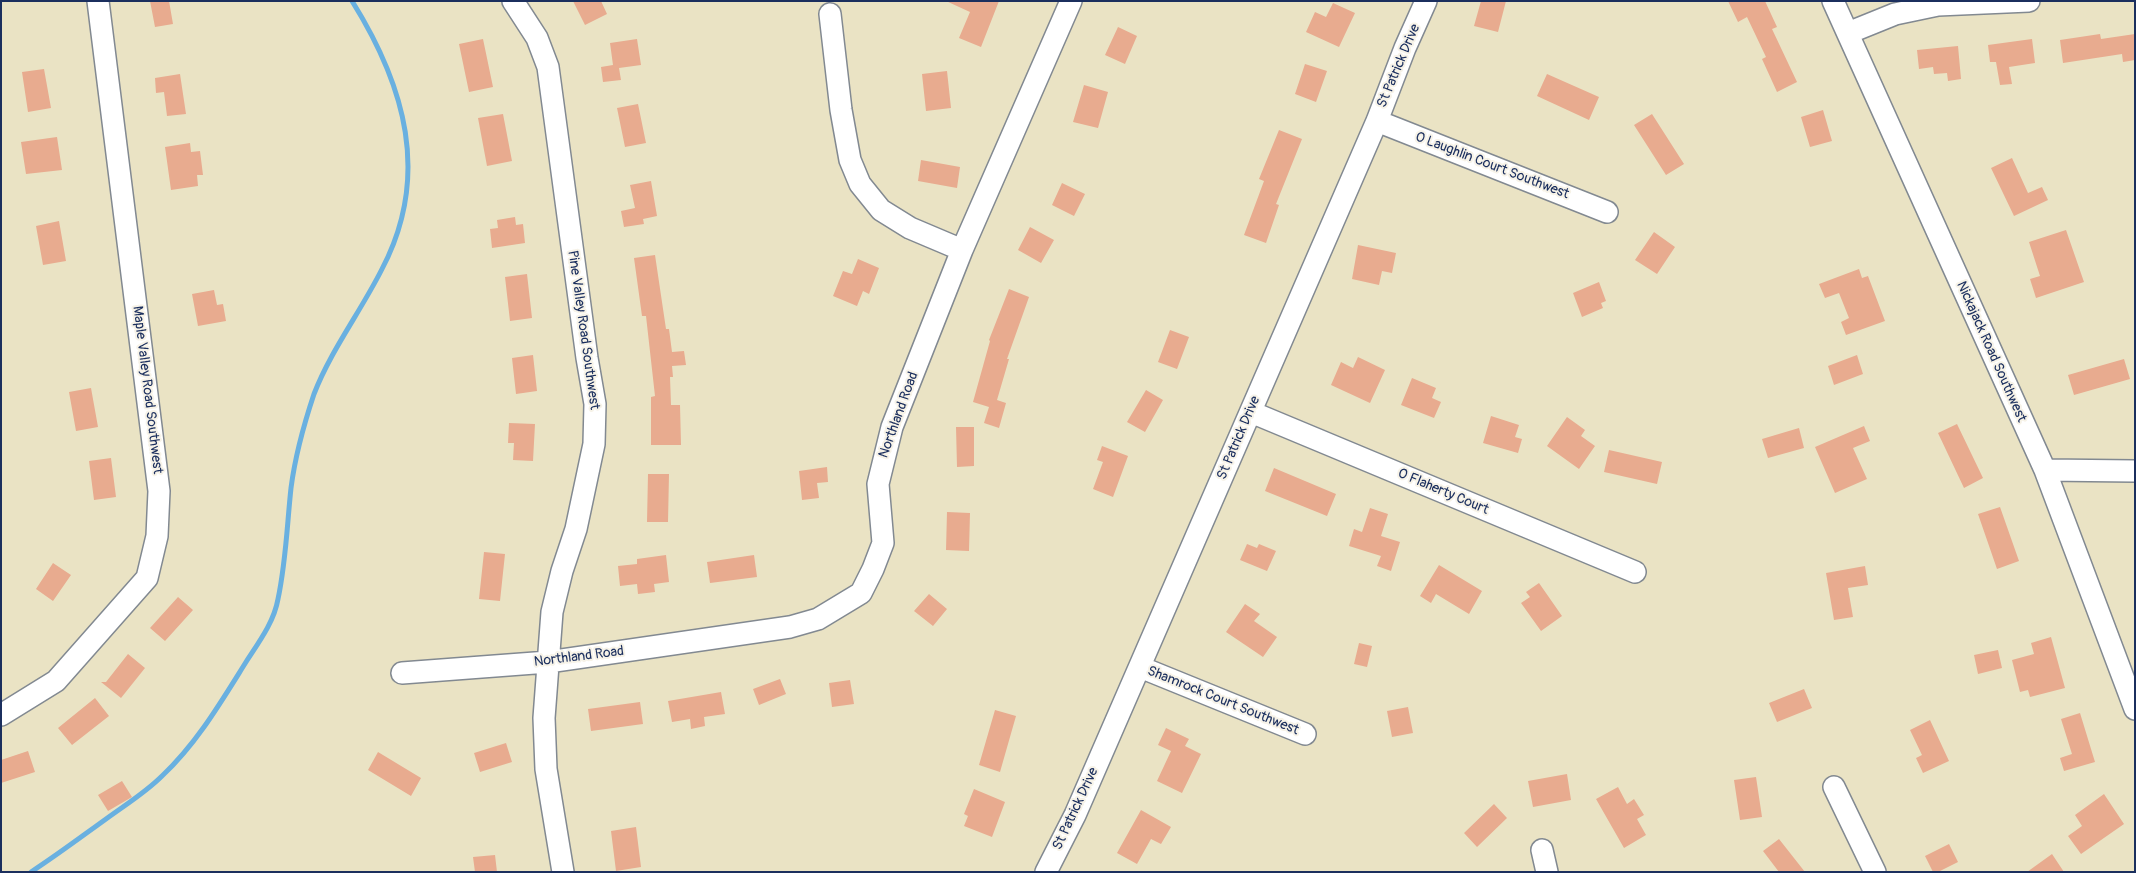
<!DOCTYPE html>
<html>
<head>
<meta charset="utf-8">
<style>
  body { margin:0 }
  #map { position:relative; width:2136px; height:873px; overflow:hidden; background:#eae3c4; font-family:Pangolin,sans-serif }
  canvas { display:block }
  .frame { position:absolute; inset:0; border:2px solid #1b2f5e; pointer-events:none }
</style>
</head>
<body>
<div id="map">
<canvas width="2136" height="873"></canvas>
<div class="frame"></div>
</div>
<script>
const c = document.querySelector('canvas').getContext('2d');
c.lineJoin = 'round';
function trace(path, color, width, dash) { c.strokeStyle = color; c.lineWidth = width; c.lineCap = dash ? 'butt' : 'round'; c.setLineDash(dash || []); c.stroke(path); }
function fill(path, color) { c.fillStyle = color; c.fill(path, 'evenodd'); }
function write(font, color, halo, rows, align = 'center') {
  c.font = font + ' Pangolin,sans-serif'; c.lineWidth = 4; c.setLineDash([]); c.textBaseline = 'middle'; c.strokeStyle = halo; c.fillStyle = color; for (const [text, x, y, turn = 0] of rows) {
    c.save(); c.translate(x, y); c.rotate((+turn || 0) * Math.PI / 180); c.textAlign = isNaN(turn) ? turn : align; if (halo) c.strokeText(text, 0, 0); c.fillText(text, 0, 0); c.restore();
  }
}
trace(new Path2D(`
  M31 872C57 855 81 837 106 819 125 805 145 793 162 776 197 743 221 702 246 662 259 642 274 622 278 599 286 562 287 525 291 488 295 457 304 424 314 394 331 350 361 311 382 269 431 176 405 86 352 1`), '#69b0e0', 5);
fill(new Path2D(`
  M150 1H169L173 24 155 27Z
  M573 1H601L607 14 585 25Z
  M999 1 981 47 959 38 970 12 946 1Z
  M1481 1H1506L1498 32 1474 26Z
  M1728 1H1765L1777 27 1772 29 1797 82 1777 92 1762 59 1766 57 1747 17 1738 22Z
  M1333 3 1355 13 1339 47 1306 32 1315 12 1326 17Z
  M1118 27 1137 36 1125 64 1105 55Z
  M2100 34 2101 39 2135 34V60L2123 62 2122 54 2063 63 2060 40Z
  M483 39 493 87 469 92 459 44Z
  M637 39 641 65 619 68 621 80 603 82 601 67 613 65 610 43Z
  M2032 39 2035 63 2009 67 2012 84 2000 85 1996 62H1990L1988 45Z
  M1958 46 1961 79 1948 81 1947 73 1934 74 1933 67 1919 69 1917 50Z
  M1305 64 1327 71 1316 102 1295 94Z
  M44 69 51 108 28 112 22 72Z
  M947 71 951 108 926 111 922 74Z
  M180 74 186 114 167 116 164 92 156 93 155 78Z
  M1547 74 1599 97 1589 120 1537 96Z
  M1084 85 1108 92 1098 128 1073 122Z
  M638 104 646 143 625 147 617 108Z
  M1823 110 1832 141 1810 147 1801 117Z
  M503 114 512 161 487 166 478 118Z
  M1652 114 1684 164 1666 175 1634 125Z
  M1279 130 1302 139 1276 204 1279 205 1266 243 1244 235 1264 181 1259 179Z
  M57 137 62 170 26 174 21 142Z
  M190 143 191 152 200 151 203 175H197L198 186 171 190 165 147Z
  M2012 158 2028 193 2042 187 2048 200 2014 216 1991 168Z
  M921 160 960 167 957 188 918 181Z
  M651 181 657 216 643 219 644 224 624 227 621 211 635 208 630 185Z
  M1062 183 1085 194 1074 216 1052 205Z
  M515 217 516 225 523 224 525 243 492 248 490 229 498 228 497 220Z
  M59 221 66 261 43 265 36 226Z
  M1030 227 1054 240 1041 263 1018 250Z
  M2066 230 2084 282 2036 298 2030 279 2040 276 2029 242Z
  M1654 232 1675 247 1657 274 1635 260Z
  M1358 245 1396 253 1392 273 1382 271 1379 285 1352 279Z
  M655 255 666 329H669L672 352 684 351 686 365 672 366 673 377H670L671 405H680L681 445H651V397L655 396 646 316H642L634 258Z
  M858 259 879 268 869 294 863 291 857 306 833 296 843 271 852 274Z
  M1859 269 1862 278 1868 276 1885 321 1846 335 1841 322 1849 318 1839 293 1825 298 1819 284Z
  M527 274 532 318 510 321 505 277Z
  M1599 282 1606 301 1601 303 1603 308 1582 317 1573 293Z
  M1009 289 1029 297 1007 359H1009L997 400 1006 403 999 428 984 423 989 407 973 402 990 341 989 340Z
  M214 290 217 305 223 304 226 321 198 326 192 294Z
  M1170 330 1189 337 1177 369 1158 362Z
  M533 355 537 391 516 394 512 358Z
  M1857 355 1863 374 1834 385 1828 366Z
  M1358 357 1385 370 1370 403 1331 385 1341 362 1353 368Z
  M2124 359 2130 379 2074 395 2068 375Z
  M1412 378 1436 388 1432 398 1441 402 1434 418 1401 405Z
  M91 388 98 427 76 431 69 392Z
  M1146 390 1163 400 1145 432 1127 422Z
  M1491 416 1519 425 1515 437 1522 439 1518 453 1483 443Z
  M1567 417 1585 430 1581 436 1595 446 1579 469 1547 446Z
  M509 423 535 424 533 461 513 460 514 443H508Z
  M1957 424 1983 478 1964 488 1938 433Z
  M1864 426 1870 441 1853 448 1867 479 1835 493 1815 447Z
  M956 427H974V466L957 467Z
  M1799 428 1804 448 1768 458 1762 439Z
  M1102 446 1128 456 1113 497 1093 489 1103 462 1097 460Z
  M1609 450 1662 462 1657 484 1604 472Z
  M111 458 116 497 94 500 89 461Z
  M827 467 828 482 817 483 819 498 802 500 799 471Z
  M1274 468 1336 494 1327 516 1265 491Z
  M648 474H669L668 522H647Z
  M2000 507 2019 561 1997 569 1978 514Z
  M1370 508 1388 514 1381 536 1400 542 1391 571 1377 566 1381 556 1349 546 1354 529 1362 532Z
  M947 512 970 513 969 551 946 550Z
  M1247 544 1257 548 1259 544 1276 551 1267 571 1240 560Z
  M484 552 505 554 500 601 479 599Z
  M666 555 669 582 654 584 655 592 638 594 637 584 620 586 618 566 637 564V559Z
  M754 555 757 577 710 583 707 562Z
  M53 563 71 575 53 601 36 589Z
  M1439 565 1482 591 1469 614 1436 594 1431 603 1420 596Z
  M1865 566 1868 585 1848 588 1853 617 1834 620 1826 573Z
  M1539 583 1562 616 1541 631 1521 603 1530 597 1526 592Z
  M929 594 947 609 933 626 914 611Z
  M178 597 193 610 165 641 150 628Z
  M1245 604 1260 614 1254 621 1277 637 1263 657 1226 632Z
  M2051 637 2065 688 2030 697 2028 690 2020 692 2012 660 2034 654 2031 643Z
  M1359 643 1372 646 1367 667 1354 664Z
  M1998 650 2002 668 1978 674 1974 655Z
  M128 654 145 668 121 698 101 682H106Z
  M780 679 786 694 759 705 753 689Z
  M850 680 854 704 832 707 829 683Z
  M1804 689 1812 708 1777 722 1769 703Z
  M721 692 725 714 704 717 705 726 691 729 690 719 672 722 668 701Z
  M95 698 109 716 72 745 58 728Z
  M640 702 643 724 591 731 588 709Z
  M1408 707 1413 733 1392 737 1387 711Z
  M995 710 1016 716 1000 772 979 765Z
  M2080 713 2095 762 2064 771 2060 758 2072 754 2061 719Z
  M1930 720 1949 761 1923 773 1916 758 1922 755 1910 730Z
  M1166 728 1189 739 1185 746 1201 754 1182 793 1157 781 1171 751 1158 745Z
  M506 743 512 762 480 772 474 753Z
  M28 751 35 772 1 783V760Z
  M378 752 421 778 411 796 368 770Z
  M1567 774 1571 800 1533 807 1528 781Z
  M1756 777 1762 817 1740 820 1734 780Z
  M122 781 132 797 108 811 98 795Z
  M1618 787 1627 804 1634 799 1644 815 1637 819 1646 835 1624 848 1596 799Z
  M974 789 1005 802 992 837 964 826 968 816 964 814Z
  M2104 794 2124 824 2081 854 2068 836 2082 826 2075 815Z
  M1494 804 1507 818 1477 847 1464 833Z
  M1141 810 1171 827 1161 844 1151 839 1137 864 1117 853Z
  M636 827 641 867 616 871 611 831Z
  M1779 839 1805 872H1779L1763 851Z
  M1949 844 1958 862 1938 872H1933L1925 856Z
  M2052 854 2064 872H2027Z
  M495 855 497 872H475L473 857Z`), '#e8ab8f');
const minor = new Path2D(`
  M513 1 537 38 548 67 587 358 595 404 594 444 576 529 562 571 552 612 544 718 546 769 563 872
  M1833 1 2045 470 2135 709
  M830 14 841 110 850 160 860 184 881 210 910 228 962 250
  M1848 33 1895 14 1938 5 2029 1
  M1377 121 1607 212
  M1251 412 1635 572
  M2045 470 2135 471
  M1140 667 1305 734
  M402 673 548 662 790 627 818 619 861 593 873 569 883 543 878 484 892 427 962 250 1071 1
  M1 715 56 681 147 578 157 536 159 491 98 1
  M1834 787 1875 872
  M1542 850 1547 872
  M1046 872 1075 815 1377 121 1405 48 1426 1`);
trace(minor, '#828991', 24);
trace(minor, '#fff', 21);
write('14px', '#1b2f5e', '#f7f3e8', [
  ["St Patrick Drive",1399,66,-67],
  ["O Laughlin Court Southwest",1492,166,21],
  ["Pine Valley Road Southwest",583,330,82],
  ["Nickajack Road Southwest",1991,352,66],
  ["Maple Valley Road Southwest",147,390,83],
  ["Northland Road",899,415,-70],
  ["St Patrick Drive",1239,438,-67],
  ["O Flaherty Court",1443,492,23],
  ["Northland Road",579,657,-7],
  ["Shamrock Court Southwest",1223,701,22],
  ["St Patrick Drive",1076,809,-65]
]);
</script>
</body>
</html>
